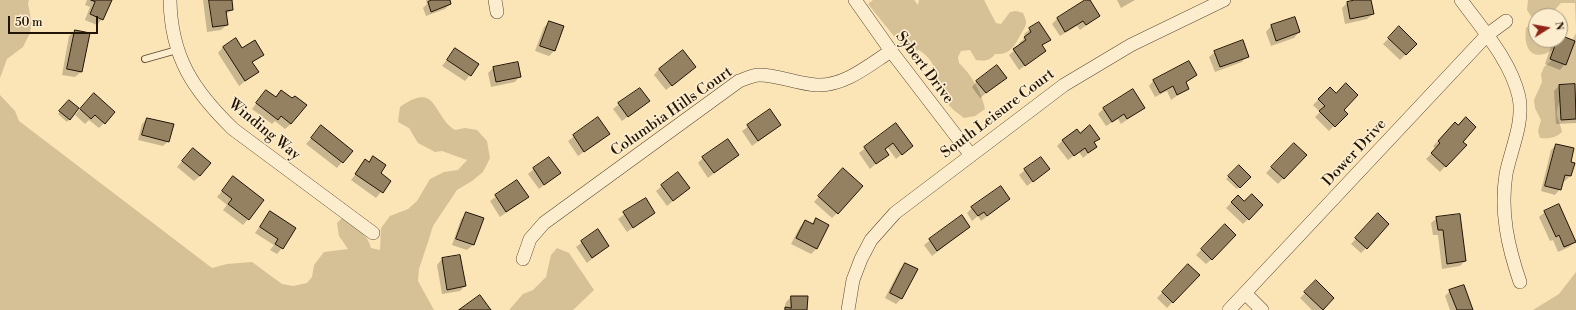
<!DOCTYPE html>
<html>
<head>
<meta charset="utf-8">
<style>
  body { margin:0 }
  #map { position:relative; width:1576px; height:310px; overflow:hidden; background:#fbe4b5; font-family:"Libre Bodoni",serif }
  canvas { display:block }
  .north { position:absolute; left:1528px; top:8px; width:40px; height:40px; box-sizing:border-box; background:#fcedcf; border:1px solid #a5977f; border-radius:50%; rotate:79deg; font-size:11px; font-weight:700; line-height:16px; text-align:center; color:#231506 }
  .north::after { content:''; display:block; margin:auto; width:14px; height:18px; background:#8f2418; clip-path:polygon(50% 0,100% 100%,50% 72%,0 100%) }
  .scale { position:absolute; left:8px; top:16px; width:90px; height:18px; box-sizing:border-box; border:2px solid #231506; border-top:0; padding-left:5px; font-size:12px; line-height:14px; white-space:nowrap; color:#231506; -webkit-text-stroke:3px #fcedcf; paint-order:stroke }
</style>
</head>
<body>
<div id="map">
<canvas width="1576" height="310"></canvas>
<div class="north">N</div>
<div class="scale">50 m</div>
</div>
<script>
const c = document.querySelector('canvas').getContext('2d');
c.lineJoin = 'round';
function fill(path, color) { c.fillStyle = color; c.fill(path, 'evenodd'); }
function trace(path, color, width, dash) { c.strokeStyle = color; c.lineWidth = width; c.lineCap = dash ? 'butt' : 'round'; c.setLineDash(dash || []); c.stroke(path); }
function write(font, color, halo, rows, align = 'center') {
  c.font = font + ' "Libre Bodoni",serif'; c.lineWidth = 3.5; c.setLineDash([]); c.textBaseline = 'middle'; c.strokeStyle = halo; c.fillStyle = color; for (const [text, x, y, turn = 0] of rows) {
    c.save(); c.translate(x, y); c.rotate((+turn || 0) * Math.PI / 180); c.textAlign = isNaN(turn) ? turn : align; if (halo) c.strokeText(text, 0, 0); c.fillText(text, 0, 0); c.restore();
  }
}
fill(new Path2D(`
  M0 0H29L28 3 32 25 29 35 23 47 7 59 0 78Z
  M873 0H914L918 5 919 0H984L996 23 1001 24 1010 12 1016 11 1023 13C1024 15 1026 20 1026 22 1026 27 1023 30 1021 34 1014 46 1011 55 995 54 990 61 984 61 976 60L970 50 961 51 958 57 959 63C971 74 982 93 985 109L975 116 964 118C956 112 949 107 944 98 934 78 940 64 919 50L909 52 904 43 901 45 868 4Z
  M1528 0H1576V29L1575 3H1561L1551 14 1554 16H1536V40H1560V21C1576 46 1520 79 1526 28L1531 24 1532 18 1527 10Z
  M1576 33V85C1566 91 1557 101 1557 113 1557 119 1561 125 1562 132 1556 138 1548 139 1540 138L1538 131 1541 120 1535 108 1534 100 1542 82 1541 74 1544 67 1570 44Z
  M0 95 15 111 19 121 212 268 227 264 252 262 282 284 293 286 307 283 312 277 314 265 324 252 348 249 339 236 337 223 343 217C354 225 368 234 371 248L380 250 381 228 390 216 408 209 417 201 430 179 444 172 458 170 467 160 442 151 435 152 418 143 409 128 398 122 400 107C438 80 432 116 455 130L465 128 477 130 487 141 490 158 483 172 472 181 457 190 433 226 428 242 419 269 418 281 434 310H0Z
  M557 248 569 253 594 290 573 310H509L523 294 533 290 546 277 551 255Z
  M1576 272V310H1533L1559 294Z`), '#d6c197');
fill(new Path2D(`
  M87 0H111L102 19 97 25 85 20 90 7 85 5Z
  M203 0H231L232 10 225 15 227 25 221 30 207 32Z
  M426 0H449L450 4 445 9 426 16 423 8 427 4Z
  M1087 0H1089L1099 16 1080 30 1077 26 1060 36 1052 24 1057 19Z
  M1117 0H1135L1121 8Z
  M1360 0H1370L1373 14 1367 19 1345 24 1342 8 1347 3Z
  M550 22 563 27 554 51 549 56 535 51 544 27Z
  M1038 23 1049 40 1042 46 1045 51 1019 70 1009 55 1021 45 1019 43 1026 37 1024 34Z
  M1271 26 1299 32 1294 38 1271 46 1266 32Z
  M1399 28 1416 44 1400 60 1383 44Z
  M75 31 88 34 81 72 75 77 62 75 69 36Z
  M1560 36 1565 64 1560 70 1545 64 1553 41 1560 40Z
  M223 47 263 54 252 63 257 72 239 86 218 53Z
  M455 49 470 75 465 81 442 66Z
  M1215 52 1247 56 1242 62 1215 72 1209 57Z
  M695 67 666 90 654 75 659 69Z
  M493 68 520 76 515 82 491 87 488 73Z
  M1196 75 1185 83 1188 88 1171 100 1167 91 1155 97 1149 86 1154 80Z
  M1005 78 980 98 972 87 977 81Z
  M1559 86 1576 108V123L1556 124 1554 91Z
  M1330 88 1346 114 1329 131 1315 117 1320 112 1313 105Z
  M282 91 291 124 285 129 275 121 272 124 252 109 261 97 275 98Z
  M88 100 104 123 99 128 89 120 85 124 75 115Z
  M648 101 622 121 613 109 619 104Z
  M66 103 78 109 67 122 58 114Z
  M1104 108H1143L1121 124 1118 119 1106 126 1098 114Z
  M770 111 780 125 752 146 742 131Z
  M147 119 168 141 163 146 138 140 142 124Z
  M598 119 609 133 578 156 568 141Z
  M1455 124 1461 142 1465 145 1440 172 1426 159 1436 149 1433 146Z
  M896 125 912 146 896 159 888 148 884 150 887 154 870 169 859 153Z
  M321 127 351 151 337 168 306 144Z
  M1079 134 1098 138 1094 143 1096 147 1083 158 1079 152 1068 160 1057 146 1063 140Z
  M1556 145 1570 163V176L1565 181H1562L1560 189 1555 195 1541 191 1551 150Z
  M1289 149 1306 155 1278 184 1266 173Z
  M188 154 200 176 194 181 177 167Z
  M738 155 708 178 698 163 703 158Z
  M366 161 390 181 376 198 351 180Z
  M1239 166 1249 177 1237 189 1226 179Z
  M534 169 560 173 539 189 528 174Z
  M1049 169 1027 186 1019 175 1025 170Z
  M678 173 689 188 667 206 656 191Z
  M838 175 837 213 832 218 814 202Z
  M233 178 248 219 243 225 223 210 227 205 217 197Z
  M517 181 527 197 500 217 490 201Z
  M1238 196 1244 203 1262 205 1243 224 1226 208Z
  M645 199 654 213 627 232 618 219Z
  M1009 199 981 221 978 216 972 221 967 213 972 208Z
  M270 212 282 248 277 254 270 250 274 245 255 233Z
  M1545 212 1575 242 1569 247 1558 252 1553 240 1550 241 1539 217Z
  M467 213 482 219 473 245 467 250 452 245 461 219Z
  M961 217 969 227 932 256 924 245Z
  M1437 218 1465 261 1460 266 1442 269 1438 235H1433L1431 223Z
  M816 219 817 248 811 254 791 244 800 227 805 222 811 225Z
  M1373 220 1366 248 1361 253 1351 244Z
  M1225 225 1212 259 1206 264 1196 255Z
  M597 231 608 246 587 263 576 247Z
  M442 259 465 286 460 291 442 294 437 265Z
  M905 264 917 270 901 299 896 304 885 298 900 269Z
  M1188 266 1198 275 1167 308 1157 298Z
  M1316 282 1333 298 1321 310H1312L1300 298Z
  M1450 291 1472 310H1450L1445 296Z
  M791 297 806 310H784L786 302Z`), '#0003');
const building = new Path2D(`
  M91 0H112L103 20 90 14 95 2Z
  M209 0H232L233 10 226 11 228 25 213 27Z
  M432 0H450L451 4 431 12 428 2Z
  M1085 0H1090L1100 16 1086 25 1083 21 1065 32 1057 18Z
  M1355 0H1371L1374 14 1350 19 1347 2Z
  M1295 17 1300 32 1276 41 1271 25Z
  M549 21 564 26 555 51 540 46Z
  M1039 22 1051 40 1042 45 1046 51 1025 66 1013 49 1026 40 1024 37 1031 32 1029 28Z
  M1399 26 1417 44 1406 55 1388 38Z
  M75 30 90 33 82 72 67 69Z
  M1560 35 1575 41 1566 65 1550 59 1557 40H1560Z
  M236 38 242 48 255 40 264 55 252 62 259 72 245 81 223 47Z
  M1243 40 1249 57 1220 67 1214 51Z
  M455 48 479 64 471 76 447 60Z
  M683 50 696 67 672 86 659 69Z
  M1189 61 1197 75 1186 82 1189 89 1177 95 1173 86 1160 93 1153 80Z
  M518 62 521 77 496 82 493 67Z
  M997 65 1007 78 986 93 976 81Z
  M1346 83 1358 95 1344 110 1348 114 1335 127 1319 111 1325 106 1318 99 1330 87 1336 93Z
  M1575 84 1576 119 1561 120 1559 85Z
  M640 88 650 101 628 117 618 103Z
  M1133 89 1145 108 1127 119 1124 114 1112 122 1103 108Z
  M266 90 276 97 281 90 292 98 295 96 307 105 291 124 281 116 278 120 256 103Z
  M94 93 115 112 105 124 95 115 91 119 80 109Z
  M69 100 79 108 70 120 59 111Z
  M770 109 781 125 758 141 747 125Z
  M598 117 610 134 584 152 573 135Z
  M1466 117 1476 127 1463 142 1467 145 1446 167 1431 153 1440 143 1438 141 1455 122 1458 125Z
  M147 118 174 124 169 142 142 135Z
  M896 123 913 146 902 155 893 143 885 149 889 155 876 164 864 147Z
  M321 125 353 151 343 163 311 138Z
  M1090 125 1100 139 1094 142 1097 147 1088 153 1085 148 1074 156 1062 140 1077 129 1080 133Z
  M728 139 739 155 714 173 702 157Z
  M1294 143 1307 155 1284 179 1271 167Z
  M1556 144 1574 148 1571 162 1575 163 1571 176 1565 175 1561 190 1545 186Z
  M193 148 211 163 200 176 182 161Z
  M373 156 386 165 381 173 391 181 383 193 355 174 365 159 369 162Z
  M549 157 561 173 544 185 533 168Z
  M1041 157 1050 169 1033 182 1024 169Z
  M1239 165 1251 177 1240 188 1228 176Z
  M843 168 863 186 838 214 818 196Z
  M678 172 690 188 673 201 661 185Z
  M233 176 264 200 249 220 228 204 232 199 222 191Z
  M517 180 529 197 506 212 495 195Z
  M1001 186 1010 199 987 216 984 212 978 216 971 207Z
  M1252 194 1263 205 1249 220 1231 202 1238 195 1244 201Z
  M646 198 655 213 633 228 623 212Z
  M1559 204 1576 242 1564 247 1559 235 1556 237 1544 211Z
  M270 211 296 228 283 249 275 244 278 239 260 227Z
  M466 212 484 218 474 245 456 239Z
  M1378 213 1389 224 1367 249 1355 238Z
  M1460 214 1466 261 1447 264 1443 230H1438L1436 217Z
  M962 215 970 227 937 251 929 239Z
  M816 218 829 225 817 249 796 238 805 220 813 224Z
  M1225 224 1236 235 1212 260 1201 249Z
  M598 229 609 246 592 258 581 241Z
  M460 255 466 286 447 290 442 258Z
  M905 263 918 269 902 299 890 293Z
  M1188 264 1200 275 1173 303 1162 292Z
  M1316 280 1334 298 1323 310 1304 292Z
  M1464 285 1473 310H1457L1449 290Z
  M480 295 491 310H459Z
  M791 296H808L807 310H785V307L791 308Z`);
fill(building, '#938161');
trace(building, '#231506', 1);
const service = new Path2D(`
  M145 59 177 50`);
const minor = new Path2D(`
  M170 0C171 57 193 90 233 129L373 233
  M495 0 497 12
  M855 0 891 51 970 154
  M1461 0C1482 29 1511 61 1519 97 1524 123 1511 149 1506 174 1500 212 1508 247 1520 282
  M523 259 530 239 544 223 739 81C745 79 753 75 759 75 779 75 797 84 817 85 845 86 869 65 891 51
  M1245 293 1262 310
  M848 310 853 280 861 259 871 240 895 213 1064 85 1131 45 1224 0
  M1229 310 1487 35 1506 21`);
trace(service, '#594932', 8);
trace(minor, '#594932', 14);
trace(service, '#fcedcf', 6);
trace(minor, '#fcedcf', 13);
write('15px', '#231506', '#fcedcf', [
  ["Sybert Drive",924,68,53],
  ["Columbia Hills Court",672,112,-35],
  ["South Leisure Court",998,114,-37],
  ["Winding Way",264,130,39],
  ["Dower Drive",1355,153,-47]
]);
</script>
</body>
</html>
